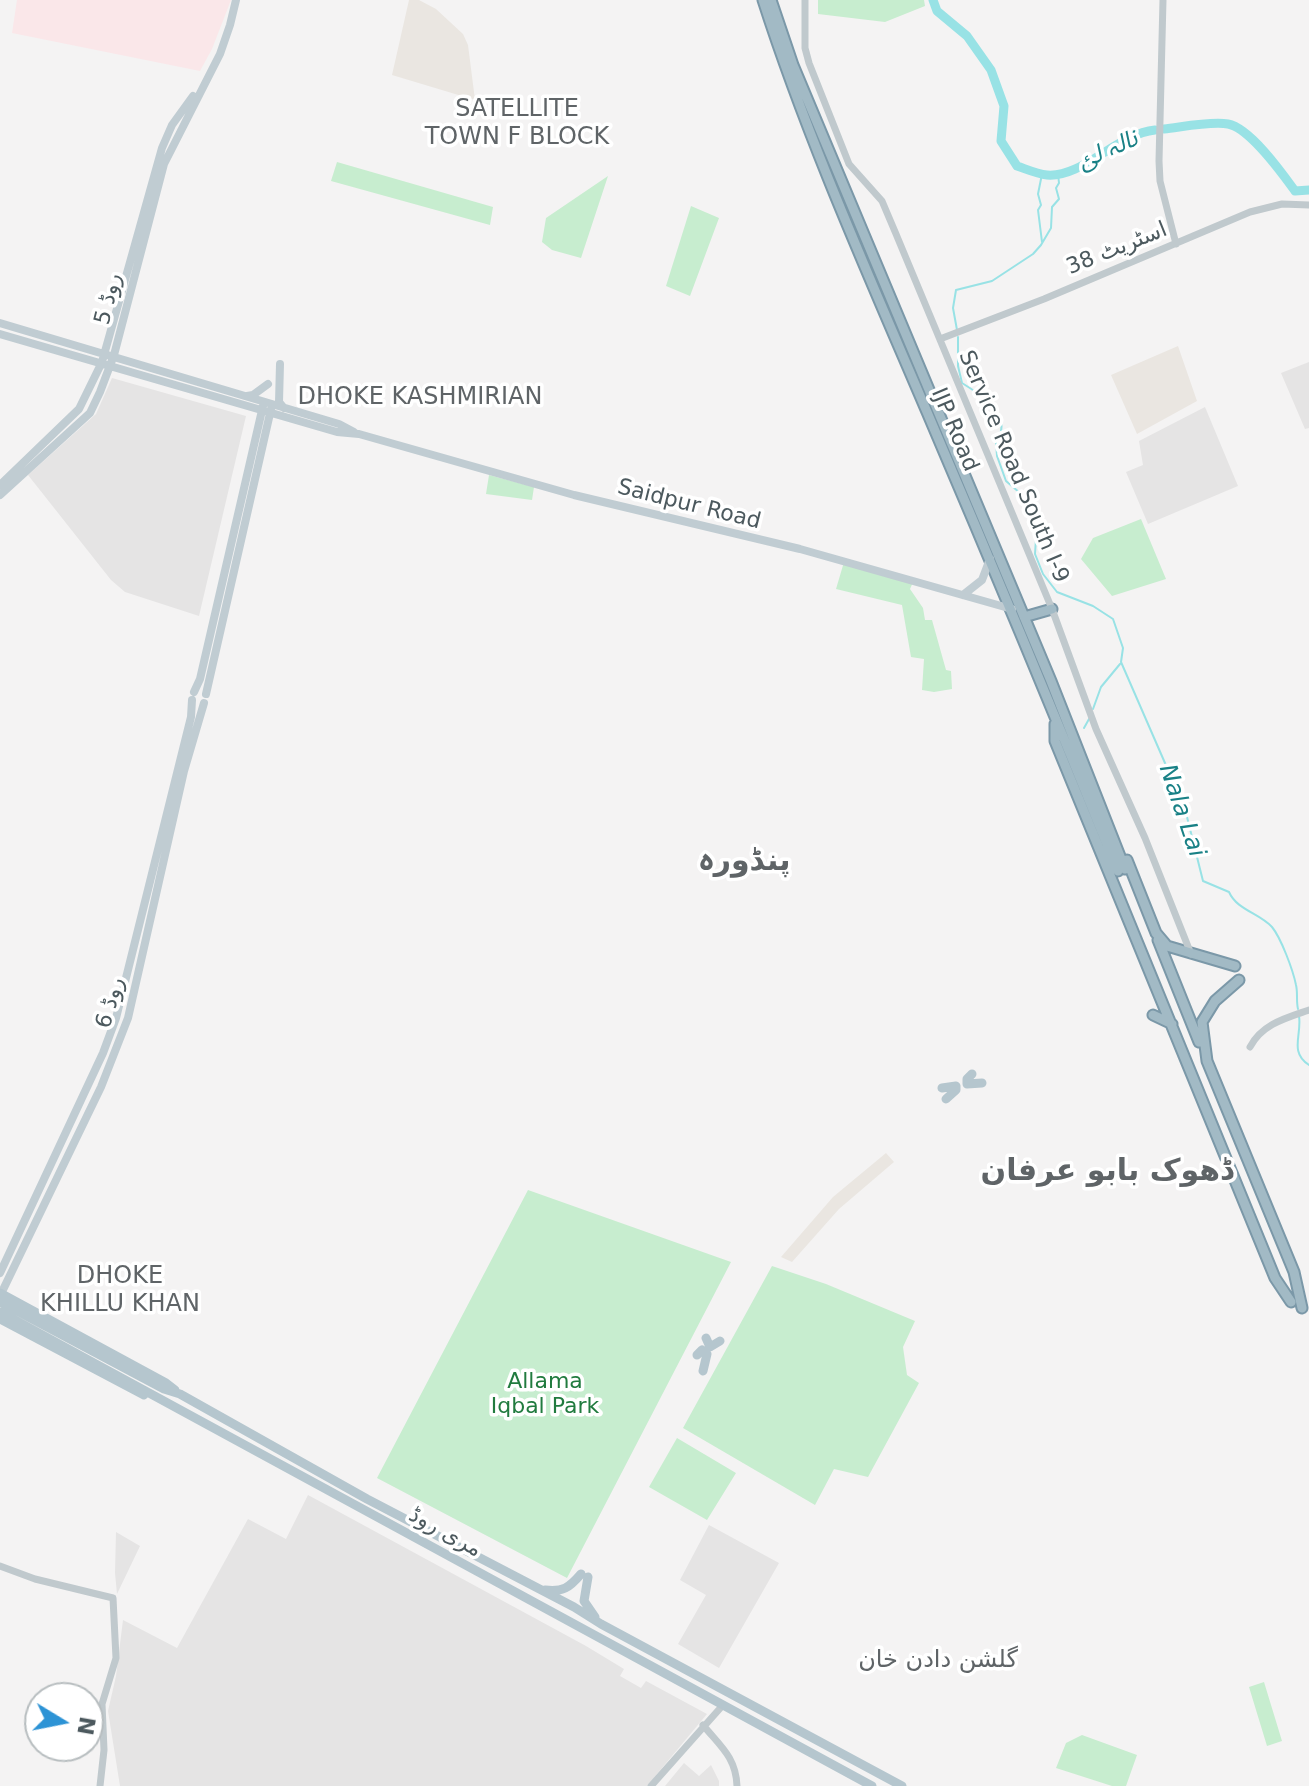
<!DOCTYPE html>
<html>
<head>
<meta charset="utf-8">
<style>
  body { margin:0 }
  #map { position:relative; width:1309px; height:1786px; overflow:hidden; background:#f4f3f3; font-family:"DejaVu Sans",sans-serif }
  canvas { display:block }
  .north { position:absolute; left:24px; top:1682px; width:80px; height:80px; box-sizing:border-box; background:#fff; border:2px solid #b7bdbf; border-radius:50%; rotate:100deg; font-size:22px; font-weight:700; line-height:32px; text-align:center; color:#4c595e }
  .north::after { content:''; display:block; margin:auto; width:28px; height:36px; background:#2d93d5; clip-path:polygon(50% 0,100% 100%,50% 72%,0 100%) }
</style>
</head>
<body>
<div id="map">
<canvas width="1309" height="1786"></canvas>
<div class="north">N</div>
</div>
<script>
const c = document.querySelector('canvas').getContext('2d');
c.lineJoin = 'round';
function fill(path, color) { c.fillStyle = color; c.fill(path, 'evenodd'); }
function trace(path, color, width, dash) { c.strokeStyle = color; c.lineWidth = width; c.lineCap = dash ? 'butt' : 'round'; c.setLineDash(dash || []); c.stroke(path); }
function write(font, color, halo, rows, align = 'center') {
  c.font = font + ' "DejaVu Sans","Noto Sans Arabic",sans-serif'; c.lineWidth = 7; c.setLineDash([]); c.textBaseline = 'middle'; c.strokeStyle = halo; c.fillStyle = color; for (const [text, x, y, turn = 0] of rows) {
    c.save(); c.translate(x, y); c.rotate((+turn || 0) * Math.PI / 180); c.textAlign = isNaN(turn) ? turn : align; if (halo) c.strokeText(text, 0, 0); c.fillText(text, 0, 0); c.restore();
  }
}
fill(new Path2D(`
  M409 0H419L436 9 463 34 468 45 475 100 392 75Z
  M1178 346 1197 401 1137 434 1111 375Z
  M886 1153 894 1162 839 1209 792 1262 781 1257 833 1197Z`), '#eae6e1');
fill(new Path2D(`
  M1309 362V428L1305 429 1281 373Z
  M112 378 246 416 199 616 125 592 111 580 28 475 96 414Z
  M1205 407 1238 486 1148 524 1126 472 1143 465 1139 441Z
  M308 1495 586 1646 624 1669 620 1676 641 1688 646 1681 707 1714 647 1786H120L108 1711 116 1676 123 1620 177 1648 248 1519 286 1539Z
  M709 1525 779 1563 719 1668 678 1644 706 1595 680 1580Z
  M116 1532 140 1546 117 1594 115 1573Z
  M684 1763 699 1776 711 1765 719 1781V1786H665Z`), '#e5e4e4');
fill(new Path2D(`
  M17 0H231L212 49 200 71 12 33Z`), '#fae7e9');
fill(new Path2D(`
  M818 0H924L925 6 885 22 818 14Z
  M337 162 493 207 490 225 331 181Z
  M608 176 581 258 552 250 542 242 546 218Z
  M691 206 719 218 690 296 666 286Z
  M489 475 534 487 532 500 486 494Z
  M1141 519 1166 579 1112 596 1081 559 1093 538Z
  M844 562 914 580 910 589 923 608 925 620H932L946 670 951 671 952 689 934 692 922 690 924 659 911 657 902 605 836 589Z
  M528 1190 731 1262 567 1578 377 1478Z
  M772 1266 826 1284 915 1321 903 1347 907 1375 919 1383 868 1477 834 1469 815 1505 683 1428Z
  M677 1438 736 1473 707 1520 649 1487Z
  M1264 1682 1282 1741 1267 1746 1249 1687Z
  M1082 1735 1137 1755 1126 1786H1112L1056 1768 1066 1743Z`), '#c7edcf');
trace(new Path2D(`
  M1042 242 1038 210 1041 205 1038 194 1042 174
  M957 330 953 308 956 290 992 281 1033 254 1041 245 1051 228 1052 207 1059 199 1056 188 1059 183 1058 174
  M958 337V366L962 383C980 394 1015 417 996 441L997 456 1006 481 1020 493 1037 523 1035 554 1043 574 1057 592 1093 606 1113 619 1123 648 1121 662 1185 809 1203 881 1229 892C1237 910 1259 913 1272 927 1281 938 1293 970 1296 985 1298 993 1296 1001 1298 1009
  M1093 709 1101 687 1120 664
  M1084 728 1089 719
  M1299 1016C1302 1035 1289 1052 1309 1065`), '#98e2e5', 2);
trace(new Path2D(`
  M933 0 937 11 967 36 991 70 1004 106 1001 141 1017 166C1026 169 1037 174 1047 175 1082 178 1117 134 1155 130
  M1164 129C1182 127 1211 121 1228 124 1250 128 1282 173 1295 191L1309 190`), '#98e2e5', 9);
const trunk = new Path2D(`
  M763 0C808 140 869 276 927 412 992 564 1056 718 1118 871
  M771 0 793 65 1051 681 1125 869
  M1024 617 1052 609
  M1055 724V741L1275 1278 1291 1302
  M1127 860 1156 933 1167 946 1235 966
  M1158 940 1199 1042
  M1239 980 1215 1001 1202 1022 1207 1061 1294 1272 1302 1308
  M1153 1015 1172 1024`);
trace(trunk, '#7b98a8', 13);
trace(new Path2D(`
  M805 0V48L809 63 849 164 882 201 896 234 1052 609 1096 729 1145 838 1191 954
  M1163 0 1159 161 1160 181 1176 244
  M940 339 1044 299 1250 212 1282 204 1309 205
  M1250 1047C1262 1024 1286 1018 1309 1010
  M0 1566 35 1579 113 1598 116 1658 102 1704 104 1750 100 1786
  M703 1725C720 1746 736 1757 737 1786
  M651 1786 723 1705`), '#c0c9cd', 7);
trace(new Path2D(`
  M0 323 339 424 354 432
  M0 334 337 432 359 434 574 495 800 549 1012 609
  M280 364 279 402 284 408
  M247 396 253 395 268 384
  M0 485 79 409 102 362 162 148 172 125 193 96
  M0 495 90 413 100 392 114 355 164 164 220 54 230 25 236 0
  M963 595 982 580 990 559
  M194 692 200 679 263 406
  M206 694 271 409
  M0 1273 103 1053 116 1018 191 717 192 700
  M0 1296 101 1087 128 1018 184 771 204 703`), '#c0ccd2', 8);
trace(new Path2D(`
  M972 1074 967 1079V1084L982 1083
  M942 1088 956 1086V1090L946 1099
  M0 1293 166 1383 175 1390
  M0 1302 164 1389 180 1394 367 1499 574 1607 601 1624 902 1786
  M0 1312 872 1786
  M0 1319 144 1395
  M706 1338 710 1347 720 1341
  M697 1355 702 1350 707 1354 703 1371
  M588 1577 584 1601 595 1617
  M545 1590C563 1592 569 1588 581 1574`), '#b5c6ce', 9);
trace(trunk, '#a2bac5', 9);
write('22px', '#4c595e', '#fff', [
  ["اسٹریٹ 38",1117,249,-22],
  ["روڈ 5",109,299,-76],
  ["IJP Road",954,430,67],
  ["Service Road South I-9",1013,467,67],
  ["Saidpur Road",689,505,14],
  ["روڈ 6",111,1003,-74],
  ["مری روڈ",445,1533,29]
]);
write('22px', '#217b3f', '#fff', [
  ["Allama",545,1382],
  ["Iqbal Park",545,1407]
]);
write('24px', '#5f6467', '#fff', [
  ["SATELLITE",517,110],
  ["TOWN F BLOCK",517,138],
  ["DHOKE KASHMIRIAN",420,398],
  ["DHOKE",120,1277],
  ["KHILLU KHAN",120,1305],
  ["گلشن دادن خان",938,1661]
]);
write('italic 24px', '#198186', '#fff', [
  ["نالہ لئ",1108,151,-24],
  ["Nala Lai",1181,811,71]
]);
write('bold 30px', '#5f6467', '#fff', [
  ["پنڈورہ",745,862],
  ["ڈھوک بابو عرفان",1107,1172]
]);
</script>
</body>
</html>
